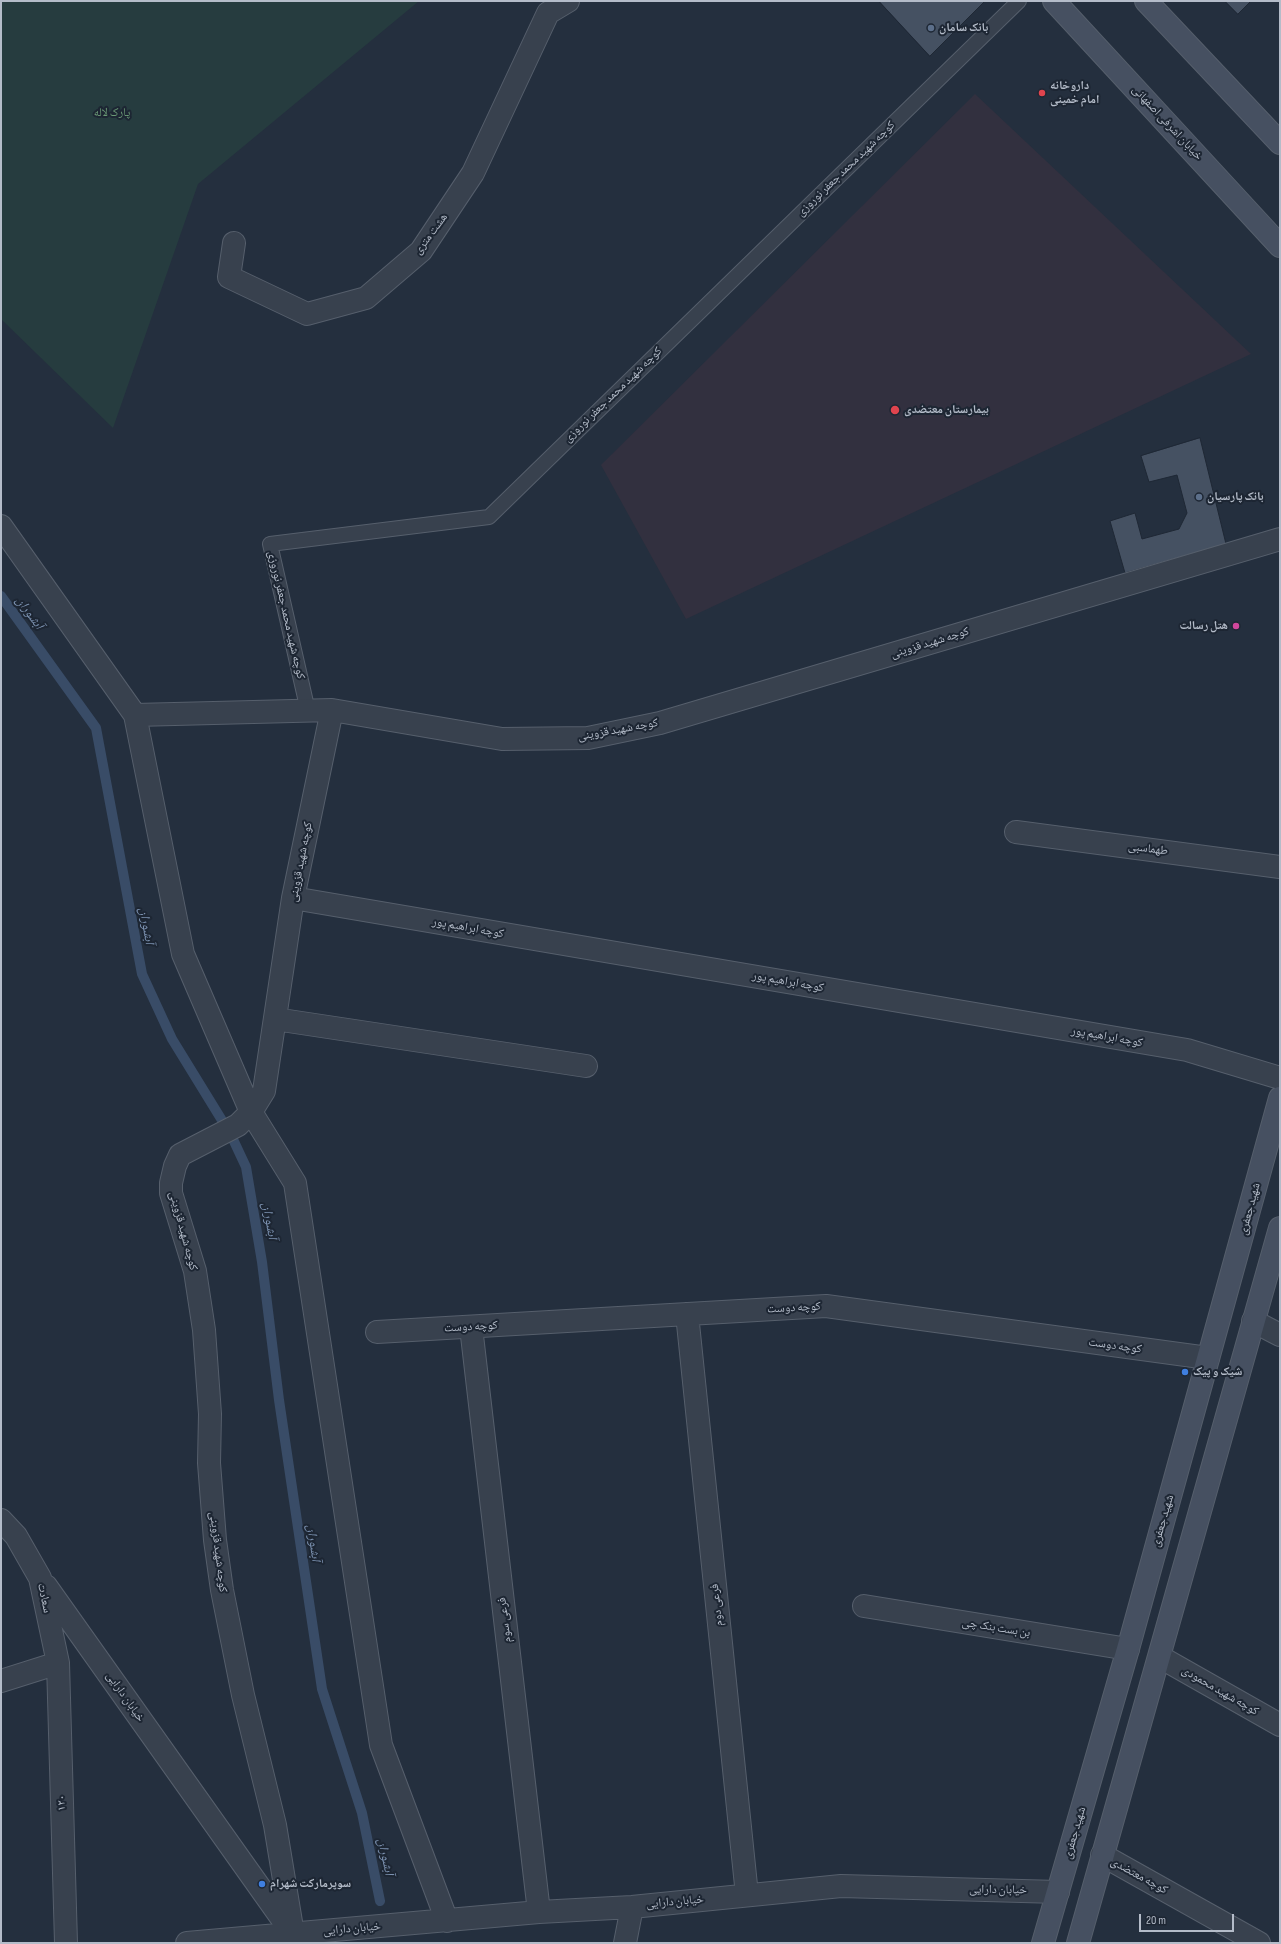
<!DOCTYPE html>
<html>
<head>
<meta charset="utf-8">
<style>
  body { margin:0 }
  #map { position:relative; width:1281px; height:1944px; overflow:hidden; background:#242f3e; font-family:"Sofia Sans Condensed",sans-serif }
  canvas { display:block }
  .frame { position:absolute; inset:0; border:2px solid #b4bcc9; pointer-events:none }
  .scale { position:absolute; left:1139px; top:1914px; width:95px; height:18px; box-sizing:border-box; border:2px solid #b4bcc9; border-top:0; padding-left:5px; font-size:12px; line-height:14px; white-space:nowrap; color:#b4bcc9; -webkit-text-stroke:3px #1d2633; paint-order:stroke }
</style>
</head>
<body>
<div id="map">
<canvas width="1281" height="1944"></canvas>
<div class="frame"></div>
<div class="scale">20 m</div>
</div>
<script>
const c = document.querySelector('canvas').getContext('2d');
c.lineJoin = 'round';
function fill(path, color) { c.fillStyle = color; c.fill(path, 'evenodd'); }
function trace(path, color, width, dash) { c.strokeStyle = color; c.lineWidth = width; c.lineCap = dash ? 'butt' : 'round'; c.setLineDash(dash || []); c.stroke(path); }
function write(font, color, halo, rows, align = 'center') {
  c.font = font + ' "Sofia Sans Condensed","Noto Naskh Arabic",sans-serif'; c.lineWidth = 4; c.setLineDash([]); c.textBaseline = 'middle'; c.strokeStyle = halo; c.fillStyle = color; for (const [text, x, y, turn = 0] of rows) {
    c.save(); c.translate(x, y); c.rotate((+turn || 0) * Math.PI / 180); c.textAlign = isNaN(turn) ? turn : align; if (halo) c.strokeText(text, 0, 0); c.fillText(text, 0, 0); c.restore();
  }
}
fill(new Path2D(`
  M975 94 1251 354 686 619 601 465Z`), '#32303f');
fill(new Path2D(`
  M1 1H419L198 184 113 428 1 319Z`), '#263c3f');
trace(new Path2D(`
  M1 596 96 728 142 974 172 1039 231 1135 246 1167 262 1262 279 1400 322 1689 362 1813 380 1901`), '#394c67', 10);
const building = new Path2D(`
  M879 1H985L930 56Z
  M1225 1H1251L1238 14Z
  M1200 438 1226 544 1125 573 1110 521 1135 513 1142 539 1179 529 1187 513 1177 475 1149 482 1141 456Z`);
fill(building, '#455162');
trace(building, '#1f2835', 1);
const service = new Path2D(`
  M308 711 270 544 489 517 1019 1`);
const minor = new Path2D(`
  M234 243 229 277 307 314 366 298 421 251 473 173 548 13 568 1
  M1 526 135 715 183 954 251 1112 295 1183 381 1745 447 1921
  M135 715 332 710
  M1016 832 1280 867
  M293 898 1187 1050 1280 1078
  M275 1019 586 1066
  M687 1314 747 1895
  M1253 1321 1280 1335
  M471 1327 539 1912
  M377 1332 826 1306 1208 1358
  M1 1520 16 1536 40 1578 58 1663 66 1943
  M46 1586 290 1930
  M864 1606 1128 1649
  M1160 1657 1280 1725
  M1 1681 58 1663
  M1102 1855 1259 1943
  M293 1934 275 1825 243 1695 222 1590 215 1540 209 1463 210 1414 204 1330 195 1271 171 1193V1183L175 1166 180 1155 238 1125 251 1112 264 1091 293 898 332 710 502 739 588 738 660 723 1280 539
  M187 1943 539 1912 632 1907 841 1886 1058 1892
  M625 1943 632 1907`);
const secondary = new Path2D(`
  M1054 1 1280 246
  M1146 1 1280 143
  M1043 1943 1128 1649 1280 1098
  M1078 1943 1280 1228`);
trace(service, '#565f6c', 16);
trace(minor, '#565f6c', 24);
trace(secondary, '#565f6c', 24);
trace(service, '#38414e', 14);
trace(minor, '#38414e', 22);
trace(secondary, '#465061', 22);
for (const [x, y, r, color] of [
  [931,28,4,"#5c6f8a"],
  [1042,93,4,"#e0444e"],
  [895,410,5,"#e0444e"],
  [1199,497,4,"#5c6f8a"],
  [1236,626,4,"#d1479c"],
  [1185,1372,4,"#3f7fe0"],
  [262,1884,4,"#3f7fe0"]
]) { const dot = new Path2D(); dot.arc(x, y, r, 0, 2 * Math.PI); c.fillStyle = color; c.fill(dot); trace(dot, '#1d2633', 1.5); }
write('bold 12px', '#b4bcc9', '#1d2633', [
  ["بانک سامان",939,28],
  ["داروخانه",1050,86],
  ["امام خمینی",1050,100],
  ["بیمارستان معتضدی",904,410],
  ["بانک پارسیان",1207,497],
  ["هتل رسالت",1228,626,"right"],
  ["شیک و پیک",1193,1372],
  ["سوپرمارکت شهرام",270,1884]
], 'left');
write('12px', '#6b9a76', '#1d2633', [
  ["پارک لاله",112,113]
]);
write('12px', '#b4bcc9', '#1d2633', [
  ["خیابان اشرفی اصفهانی",1167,123,47],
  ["کوچه شهید محمد جعفر نوروزی",846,169,-44],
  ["هشت متری",431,234,-53],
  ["کوچه شهید محمد جعفر نوروزی",613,395,-44],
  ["کوچه شهید محمد جعفر نوروزی",286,615,77],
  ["کوچه شهید قزوینی",930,643,-17],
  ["کوچه شهید قزوینی",618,730,-10],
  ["طهماسبی",1148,849,7],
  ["کوچه شهید قزوینی",301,862,-79],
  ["کوچه ابراهیم پور",468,928,10],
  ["کوچه ابراهیم پور",788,982,10],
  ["کوچه ابراهیم پور",1107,1037,10],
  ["شهید جعفری",1250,1209,-75],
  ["کوچه شهید قزوینی",183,1231,75],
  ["کوچه دوست",794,1308,-3],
  ["کوچه دوست",471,1327,-3],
  ["کوچه دوست",1115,1346,8],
  ["شهید جعفری",1163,1521,-74],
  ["کوچه شهید قزوینی",218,1552,83],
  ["سعادت",44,1598,78],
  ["فرعی دوم",717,1605,-96],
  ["فرعی سوم",505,1620,-97],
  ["بن بست بنک چی",996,1628,9],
  ["کوچه شهید محمودی",1220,1691,30],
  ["خیابان دارایی",125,1697,55],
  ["۱۲۰",62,1803,-92],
  ["شهید جعفری",1075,1833,-74],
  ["کوچه معتضدی",1139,1876,29],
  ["خیابان دارایی",998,1890,1],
  ["خیابان دارایی",675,1902,-5],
  ["خیابان دارایی",352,1929,-5]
]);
write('italic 13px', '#7c92b1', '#1d2633', [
  ["آبشوران",29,613,54],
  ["آبشوران",146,926,80],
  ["آبشوران",269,1221,80],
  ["آبشوران",313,1543,82],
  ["آبشوران",385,1857,78]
]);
</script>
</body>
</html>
